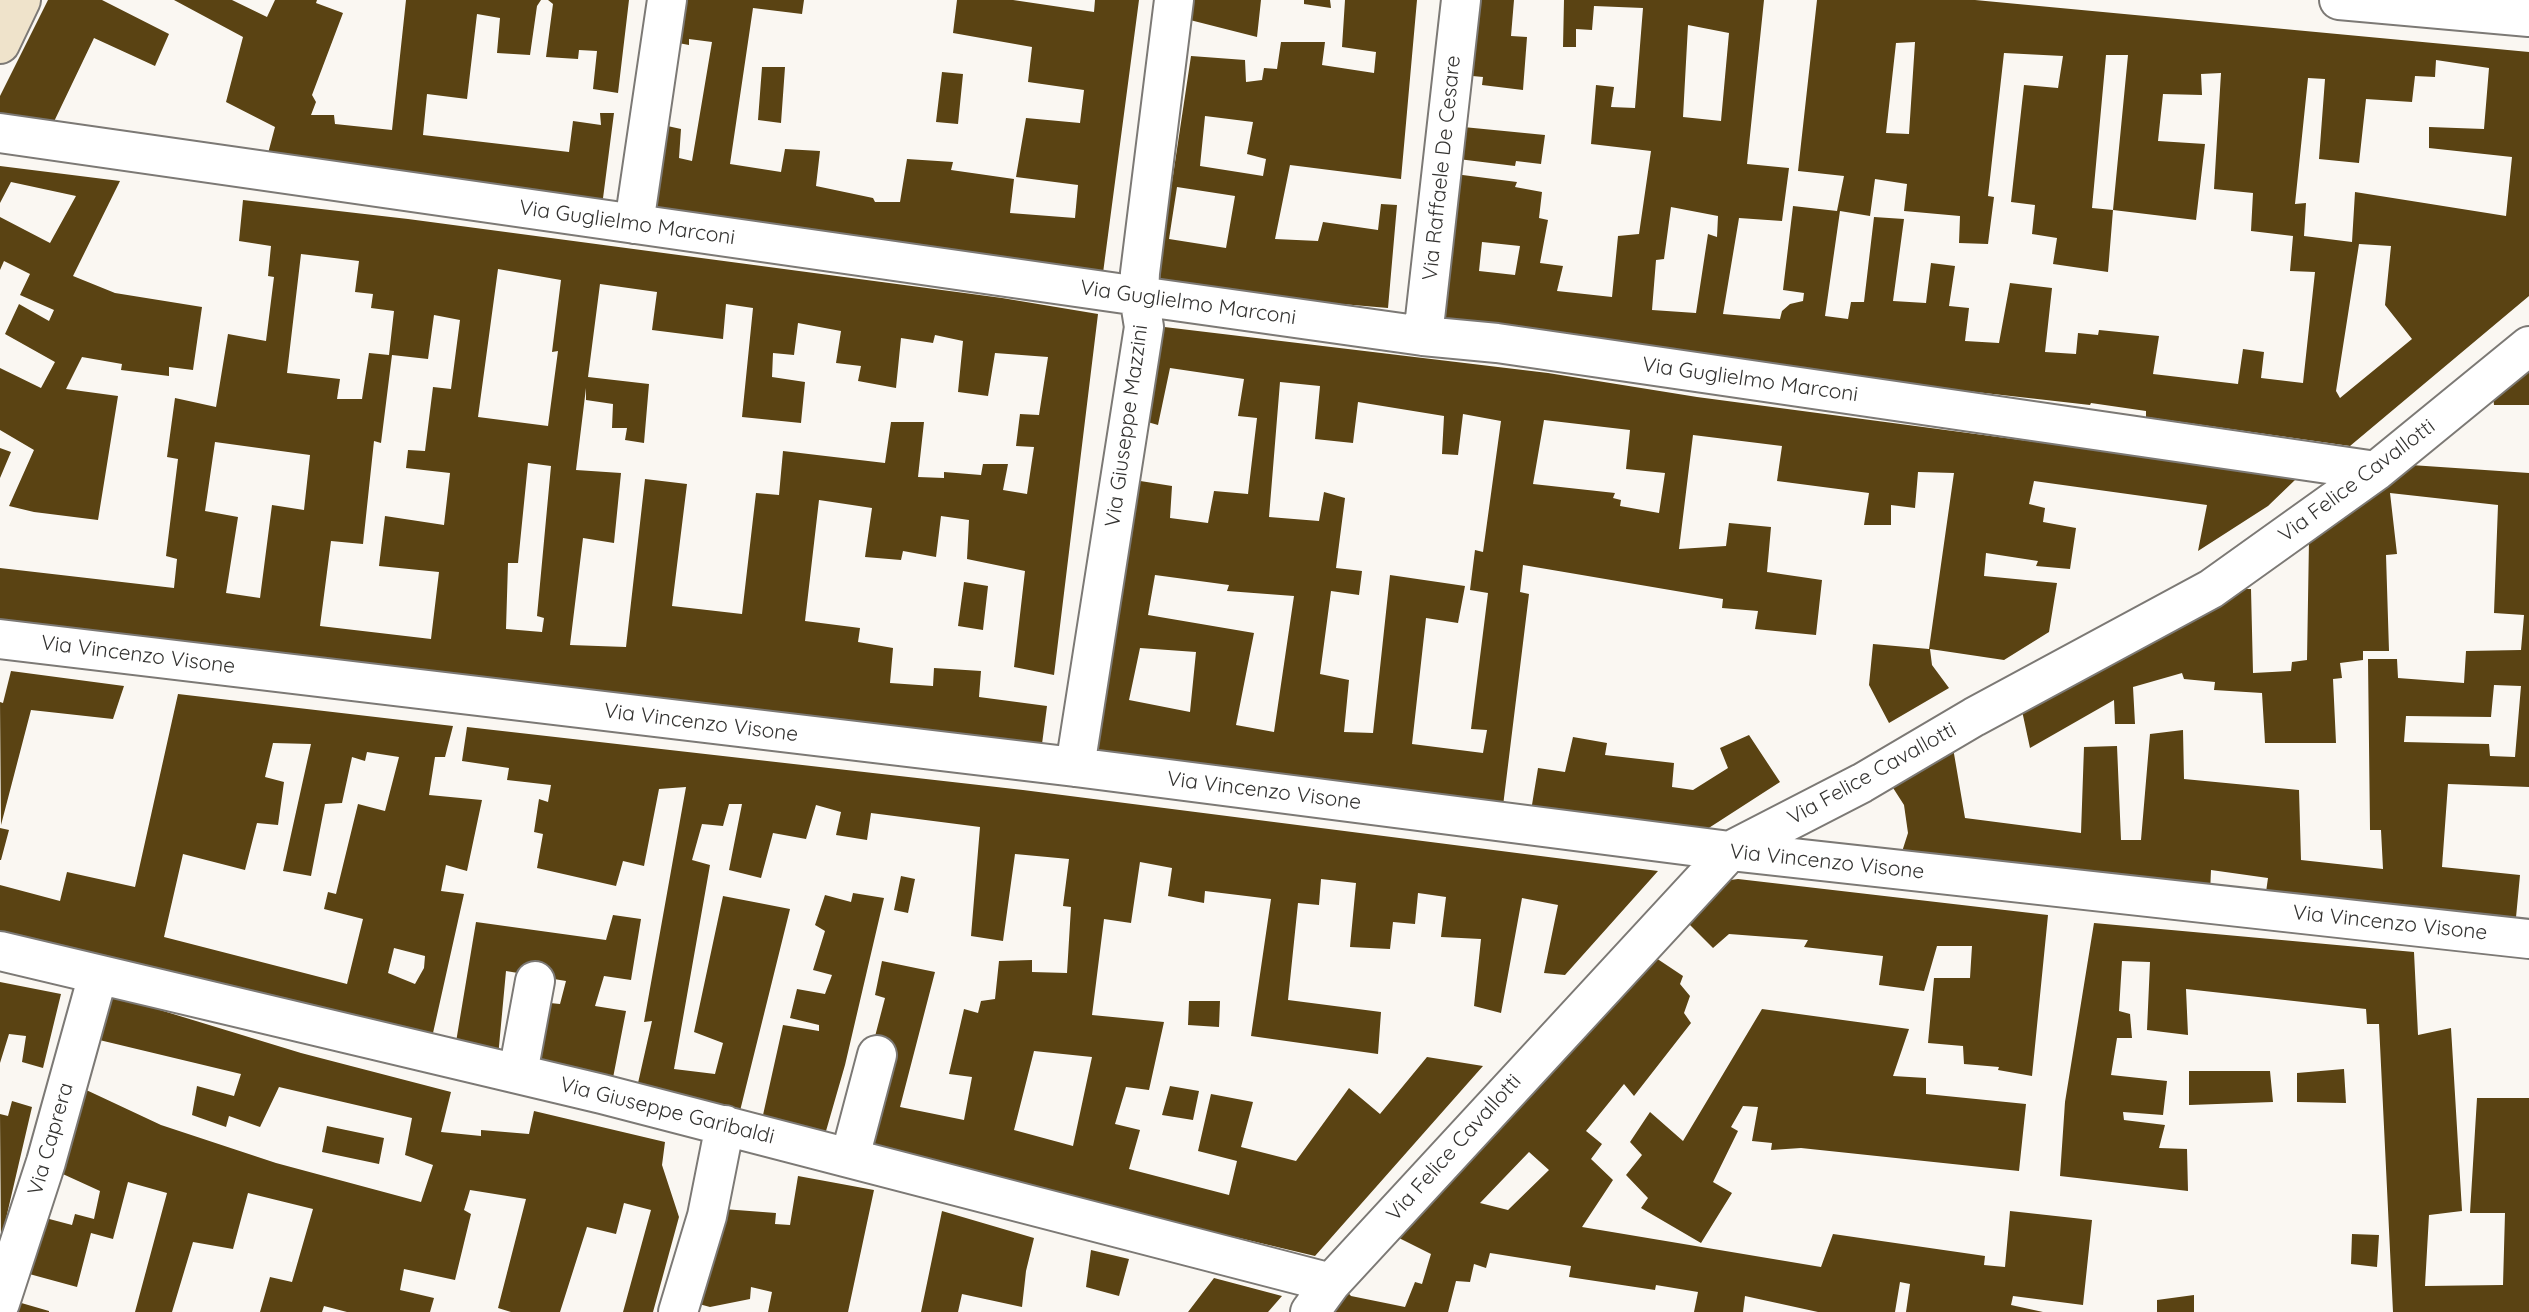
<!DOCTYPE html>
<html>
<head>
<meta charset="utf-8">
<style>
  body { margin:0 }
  canvas { display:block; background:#faf7f2 }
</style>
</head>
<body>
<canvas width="2529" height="1312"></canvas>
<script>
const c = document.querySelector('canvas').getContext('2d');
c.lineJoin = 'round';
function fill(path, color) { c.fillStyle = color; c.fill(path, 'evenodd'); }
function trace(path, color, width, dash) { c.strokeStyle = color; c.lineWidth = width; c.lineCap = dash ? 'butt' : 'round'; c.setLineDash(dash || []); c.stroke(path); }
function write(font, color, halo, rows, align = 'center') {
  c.font = font + ' Quicksand,sans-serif'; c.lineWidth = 7; c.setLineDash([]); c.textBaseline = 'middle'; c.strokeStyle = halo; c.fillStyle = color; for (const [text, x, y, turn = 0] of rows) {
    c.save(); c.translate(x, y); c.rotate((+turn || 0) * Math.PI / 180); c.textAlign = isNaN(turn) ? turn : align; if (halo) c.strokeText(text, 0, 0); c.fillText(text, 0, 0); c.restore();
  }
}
fill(new Path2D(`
  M48 0H102L169 34 155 66 94 38 49 132 0 126V96Z
  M174 0H232L267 17 275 0H317L316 3 343 13 312 95 316 102 311 115H334L335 124 392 130 406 0H541L537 6 530 55 497 53 500 18 477 14 467 99 427 94 423 135 569 152 573 121 601 125 600 113H614L602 206 266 161 275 127 226 102 243 37Z
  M548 0H629L618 93 593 89 597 51 579 50 578 59 546 57 553 4Z
  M678 0H804L802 14 753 8 730 164 781 172 785 149 820 151 816 186 873 198 875 202H900L907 159 953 162 951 170 1014 179 1010 213 1075 218 1078 185 1016 177 1026 118 1080 123 1084 90 1028 82 1032 47 953 33 957 0H1013L1094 12 1095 0H1139L1103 273 646 210 663 125 681 129 679 158 692 161 712 42 689 39V45L673 42Z
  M1193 0H1261L1257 37 1190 20Z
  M1304 0H1330L1331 8 1304 4Z
  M1345 0H1417L1401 179 1290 165 1275 239 1318 241 1323 222 1378 230 1381 204 1397 205 1388 308 1249 296 1157 282 1191 56 1245 60 1246 82 1262 80 1264 68 1277 69 1281 42H1325L1322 65 1374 73 1376 52 1342 47ZM1205 116 1253 122 1247 154 1266 159 1263 176 1200 166ZM1177 187 1235 196 1226 248 1169 239Z
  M1469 0H1514L1511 36 1527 37 1523 90 1482 85 1483 77 1462 75Z
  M1564 0H1764L1747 164 1789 168 1782 221 1739 218 1723 314 1780 319 1782 311 1790 304 1803 301 1804 293 1783 290 1793 206 1837 211 1844 176 1798 171 1817 0H1975L2529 52V296L2350 446 2146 417V411L2091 403 2090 405 1879 381 1433 320 1447 173 1517 182 1515 187 1542 192 1539 218 1548 220 1540 263 1563 266 1557 291 1612 297 1618 236 1639 234 1651 151 1591 144 1596 85 1614 87 1611 107 1635 108 1643 8 1594 6 1592 30 1576 29V47H1563ZM1688 25 1729 33 1721 121 1683 117ZM1915 42 1909 134 1886 133 1896 43ZM2004 53 2063 56 2058 88 2024 85 2011 202 2035 205 2032 234 2057 238 2053 264 2108 272 2113 210 2196 220 2205 144 2158 141 2163 94 2202 95 2201 74 2221 73 2214 189 2253 193 2251 231 2293 236 2290 271 2315 272 2303 383 2261 378 2264 352 2243 349 2238 384 2153 374 2159 336 2099 330 2098 335 2078 333 2076 354 2045 352 2052 288 2010 283 1999 343 1965 341 1969 308 1949 306 1955 266 1931 263 1926 303 1893 301 1904 219 1874 217 1864 302H1851L1848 319 1825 316 1840 211 1870 216 1875 179 1907 184 1904 211 1960 216 1959 243 1988 244 1994 197 1988 196ZM2106 55H2128L2113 210 2092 208ZM2436 60 2489 68 2484 129 2429 127V148L2512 157 2506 216 2355 192 2352 242 2304 236 2306 203 2295 204 2308 78 2325 79 2319 159 2359 163 2366 99 2412 102 2415 76 2435 77ZM1671 207 1718 216 1717 237 1708 234 1696 313 1652 310 1656 260 1664 259ZM1482 242 1520 246 1515 275 1479 271ZM2359 244 2391 246 2385 305 2412 339 2340 398 2336 391Z
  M762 67H785L781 123 758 120Z
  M942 72 963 74 958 124 936 122Z
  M1453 126 1545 135 1541 164 1516 161 1515 166 1450 158Z
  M0 166 120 181 73 276 115 293 202 307 193 370 169 367V376L121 370 122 364 82 357 66 389 118 396 98 520 34 512 9 506 34 450 0 430V368L41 388 55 362 5 334 19 304 49 321 54 310 20 295 30 274 4 261 0 270V217L50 243 76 196 11 182 0 203Z
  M243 200 408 219 1002 298 1098 314 1054 675 1014 667 1025 571 967 559 969 520 941 516 936 557 903 551 901 560 865 557 872 508 819 500 805 621 860 628 858 642 893 648 890 683 933 686 934 668 981 671 979 697 1047 706 1042 744 0 621V568L174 588 177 559 166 556 178 459 167 457 175 398 216 407 228 334 266 341 274 277 268 276 271 246 239 241ZM301 254 359 261 355 292 373 294 371 308 394 311 389 355 369 353 362 399H337L340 379 287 373ZM498 269 561 280 552 352 558 351 548 426 478 417ZM600 284 657 292 652 330 723 339 726 304 753 308 742 417 801 423 805 382 772 377 773 353 794 355 798 323 841 331 836 363 861 366 858 381 896 388 901 338 933 343 935 335 963 341 958 392 988 396 995 353 1048 357 1039 415 1020 414 1016 446 1034 447 1027 494 1003 490 1008 464H983L981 475 944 472V478L918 477 924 422H891L885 463 783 451 779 495 756 493 742 614 672 606 687 484 645 479 626 647 570 645 583 538 614 543 621 473 576 470 586 388V400L613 404 612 428H627L625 440 644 443 649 384 588 377ZM434 315 460 320 451 389 433 387 425 451 408 450 406 468 450 473 444 525 385 516 379 566 439 572 431 639 320 626 331 541 363 544 374 441 381 443 392 355 428 359ZM215 442 310 455 304 510 272 505 260 598 226 593 238 517 205 511ZM528 463 551 466 537 616 544 618 542 632 506 629 508 563H518Z
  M1156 326 1548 373 1697 397 2292 476 2295 480 2268 506 2198 551 2207 505 2034 481 2029 504 2045 508 2043 522 2076 528 2070 569 2036 566 2038 561 1986 553 1984 576 2057 583 2049 632 2004 660 1930 649 1932 665 1949 688 1889 723 1869 685 1873 644 1929 649 1954 473 1918 472 1915 508 1891 505V525H1864L1869 493 1777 481 1782 446 1693 435 1679 549 1726 546 1729 523 1771 527 1767 572 1822 580 1816 635 1755 629 1758 611 1722 608 1723 599 1523 565 1520 592 1529 594 1503 806 1097 754 1134 480 1172 486 1170 518 1208 523 1214 491 1248 494 1257 418 1238 416 1244 379 1170 368 1158 425 1144 421ZM1280 382 1320 386 1315 439 1353 443 1358 402 1444 416 1442 454 1458 455 1463 414 1501 421 1483 552 1475 550 1470 590 1488 593 1471 729 1487 730 1483 753 1412 744 1426 618 1458 623 1465 586 1390 575 1373 733 1344 732 1349 680 1320 674 1331 591 1359 595 1362 571 1336 568 1345 498 1324 492 1319 521 1269 517ZM1544 420 1630 430 1626 469 1665 473 1659 513 1620 506 1621 500 1613 498 1615 493 1533 484ZM1155 575 1229 585 1227 591 1294 596 1274 732 1236 725 1254 633 1148 615ZM1140 648 1196 652 1190 712 1129 700Z
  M2529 360V405H2494L2493 396Z
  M0 448 11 452 0 478Z
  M2411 465 2529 473V787L2448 784 2442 867 2520 875 2515 928 2265 899 2268 878 2211 870 2210 893 1900 858 1908 833 1904 805 1888 780 1952 742 1965 818 2081 833 2084 747 2117 746 2121 840H2141L2150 734 2183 730 2184 779 2299 790 2301 860 2383 869 2381 830H2370L2368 659H2397L2398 678 2464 683 2466 651 2521 650 2524 615 2494 613 2498 505 2390 493 2397 554 2386 555 2389 651H2363V660L2340 663 2342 678 2333 679 2336 743H2265L2262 693 2214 690 2215 682 2184 679 2182 673 2133 687 2135 724H2115L2114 700 2030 748 2021 706 2218 589H2251L2253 673 2291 671 2292 662 2307 660 2309 540ZM2494 685 2521 686 2515 757 2490 756 2489 744 2404 742 2406 716 2491 717Z
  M964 582 988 586 983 630 958 626Z
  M11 671 124 686 113 719 31 710 1 825 0 702 3 703Z
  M178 694 453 726 445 757H435L429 795 482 800 467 871 446 865 441 891 464 894 431 1042 0 937V885L60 901 67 872 135 887ZM273 743 311 744 283 871 311 876 325 804 342 803 352 757 365 761 367 752 399 757 385 811 358 804 336 894 328 892 324 909 363 919 347 984 164 937 183 854 245 870 257 823 278 825 284 782 265 777ZM394 948 425 956 424 968 415 984 388 973Z
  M467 727 1023 790 1658 871 1565 975 1544 973 1558 905 1522 898 1501 1013 1474 1006 1481 939 1441 937 1446 897 1418 893 1415 924 1393 922 1390 949 1350 947 1356 883 1321 879 1319 905 1298 903 1288 1000 1381 1012 1378 1054 1251 1036 1271 899 1205 891 1204 903 1168 896 1172 868 1140 862 1131 923 1104 919 1092 1015 1164 1022 1149 1090 1126 1087 1115 1124 1140 1130 1129 1169 1229 1195 1237 1161 1198 1151 1211 1094 1253 1102 1241 1147 1296 1161 1349 1088 1380 1114 1427 1057 1483 1066 1315 1256 861 1148 872 1048 885 998 875 995 882 961 935 972 900 1107 964 1120 972 1077 949 1074 964 1009 978 1013 981 1001 995 999 999 961 1032 960V972L1067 973 1071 907 1063 906 1069 859 1015 854 1003 941 971 936 980 827 871 813 867 840 836 835 841 812 816 805 806 839 773 833 761 878 729 870 742 804H729L723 826 702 824 692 860 710 865 674 1069 715 1074 723 1043 694 1032 723 896 790 909 738 1119 636 1092 652 1021 644 1022 686 787 659 789 644 866 623 861 616 886 537 868 543 834 534 832 539 799 548 802 551 785 507 780 509 768 462 761ZM1034 1051 1092 1057 1073 1146 1014 1130Z
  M1749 735 1780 782 1701 833 1531 811 1538 768 1565 772 1573 737 1607 743 1605 755 1674 763 1672 787 1693 790 1728 768 1720 748Z
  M0 828 9 830 1 860H0Z
  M901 876 915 879 908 913 894 910Z
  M1738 879 2048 915 2032 1076 1998 1070 1999 1067 1964 1064 1963 1046 1928 1043 1934 978H1970L1972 946H1937L1924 991 1879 985 1883 956 1804 947 1808 940 1729 934 1713 948 1680 915 1722 881Z
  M853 893 884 898 845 1065 824 1138 761 1124 783 1025 819 1031V1025L790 1018 797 989 825 994 832 975 813 970 825 931 815 925 825 895 851 902Z
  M613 915 641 919 631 980 604 976 595 1006 626 1011 612 1083 527 1066 540 1002 560 1004 566 981 506 971 498 1057 455 1048 476 922 606 940Z
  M2094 923 2414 952 2418 1035 2451 1028 2462 1211 2429 1215 2425 1286 2503 1285 2505 1213H2470L2477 1098H2529V1312H2393L2379 1024H2367L2366 1009 2186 989 2188 1035 2147 1030 2150 962 2122 961 2119 1011 2130 1014 2132 1038H2117L2111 1075 2167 1081 2163 1115 2123 1112 2124 1120 2165 1125 2159 1148 2187 1149 2188 1191 2060 1176 2065 1102Z
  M1647 952 1683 976 1680 984 1690 996 1684 1013 1691 1023 1634 1096 1624 1084 1586 1131 1602 1144 1591 1159 1613 1180 1582 1227 1821 1267 1833 1234 1985 1256 1984 1265 2005 1267 2010 1211 2092 1220 2083 1305 2013 1296 2011 1305 2043 1312H1906L1910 1284 1900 1282 1895 1312H1818L1745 1296 1743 1312H1694L1698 1292 1656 1285 1655 1290 1569 1277 1571 1266 1490 1253 1486 1268 1474 1264 1470 1282 1456 1281 1448 1312H1322L1343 1287 1351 1296 1405 1307 1415 1282 1422 1284 1431 1254 1389 1233ZM1529 1152 1549 1170 1508 1210 1480 1203Z
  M0 982 61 994 43 1068 22 1062 26 1036 9 1034 0 1063Z
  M101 992 301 1053 451 1092 441 1132 481 1136V1130L529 1134 534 1111 665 1142 662 1165 679 1217 653 1312H623L651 1210 624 1203 616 1234 587 1227 560 1312H511L498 1308 526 1199 470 1190 464 1210 471 1214 455 1280 404 1269 400 1290 434 1298 430 1312H347L324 1306 322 1312H260L270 1277 292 1282 313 1209 248 1193 233 1249 193 1242 172 1312H135L167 1193 128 1182 113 1239 91 1233 77 1287 22 1272 38 1216 72 1225 75 1214 94 1219 100 1191 54 1170 82 1088 161 1125 276 1163 421 1202 433 1165 405 1155 412 1118 279 1087 260 1127 229 1116 226 1127 192 1115 197 1086 234 1096 241 1074 91 1038Z
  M1189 1001H1220L1219 1027 1188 1025Z
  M1762 1009 1909 1029 1893 1076 1926 1078V1094L2026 1104 2019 1171 1801 1148 1771 1150 1772 1143 1752 1141 1758 1107 1743 1106 1731 1127 1738 1131 1713 1182 1732 1193 1701 1243 1641 1208 1648 1198 1626 1175 1642 1155 1630 1142 1650 1112 1683 1141Z
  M2344 1069 2346 1103 2297 1102V1073Z
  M2189 1071H2270L2273 1102 2189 1105Z
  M1170 1086 1199 1091 1193 1120 1162 1115Z
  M12 1101 32 1107 1 1240 0 1114 8 1116Z
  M327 1126 384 1138 379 1164 322 1152Z
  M798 1176 874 1190 848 1312H768L772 1292 751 1287 750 1299 710 1307 684 1300 710 1208 776 1213 775 1224 790 1225Z
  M942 1211 1034 1238 1026 1271 1022 1307 962 1294 958 1312H921Z
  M2352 1234 2379 1235 2377 1267 2351 1264Z
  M1091 1250 1129 1259 1119 1296 1086 1287Z
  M1214 1278 1282 1296 1268 1312H1188Z
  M2194 1295V1312H2157V1300Z
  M11 1300 49 1311V1312H8Z`), '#5a4313');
const minor = new Path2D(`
  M2339 0 2529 17
  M0 133 1139 296 1423 336 1497 343 2376 471
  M634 224 667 0
  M1423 336 1461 0
  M0 639 1075 767 1730 851 2529 939
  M1075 767 1144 327 1139 296 1140 273 1174 0
  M0 951 602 1094 1331 1283
  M518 1073 535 981
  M850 1157 877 1055
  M0 1303 46 1162 98 975
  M678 1312 707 1216 725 1125
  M1310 1312 1331 1283 1730 851 1862 783 1974 717 2211 589 2376 471 2529 346`);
const secondary = new Path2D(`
  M0 44 21 0`);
trace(minor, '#7c7975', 42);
trace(secondary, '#7c7975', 42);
trace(minor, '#fff', 38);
trace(secondary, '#efe3cb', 38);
write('21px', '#343331', '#fff', [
  ["Via Raffaele De Cesare",1442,168,-84],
  ["Via Guglielmo Marconi",627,223,8],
  ["Via Guglielmo Marconi",1188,303,8],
  ["Via Guglielmo Marconi",1750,380,8],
  ["Via Giuseppe Mazzini",1127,426,-82],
  ["Via Felice Cavallotti",2357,481,-37],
  ["Via Vincenzo Visone",138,655,7],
  ["Via Vincenzo Visone",701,723,7],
  ["Via Felice Cavallotti",1872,774,-29],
  ["Via Vincenzo Visone",1264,791,7],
  ["Via Vincenzo Visone",1827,862,6],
  ["Via Vincenzo Visone",2390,923,6],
  ["Via Giuseppe Garibaldi",667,1111,14],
  ["Via Caprera",51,1139,-74],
  ["Via Felice Cavallotti",1454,1148,-48]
]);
</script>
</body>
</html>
